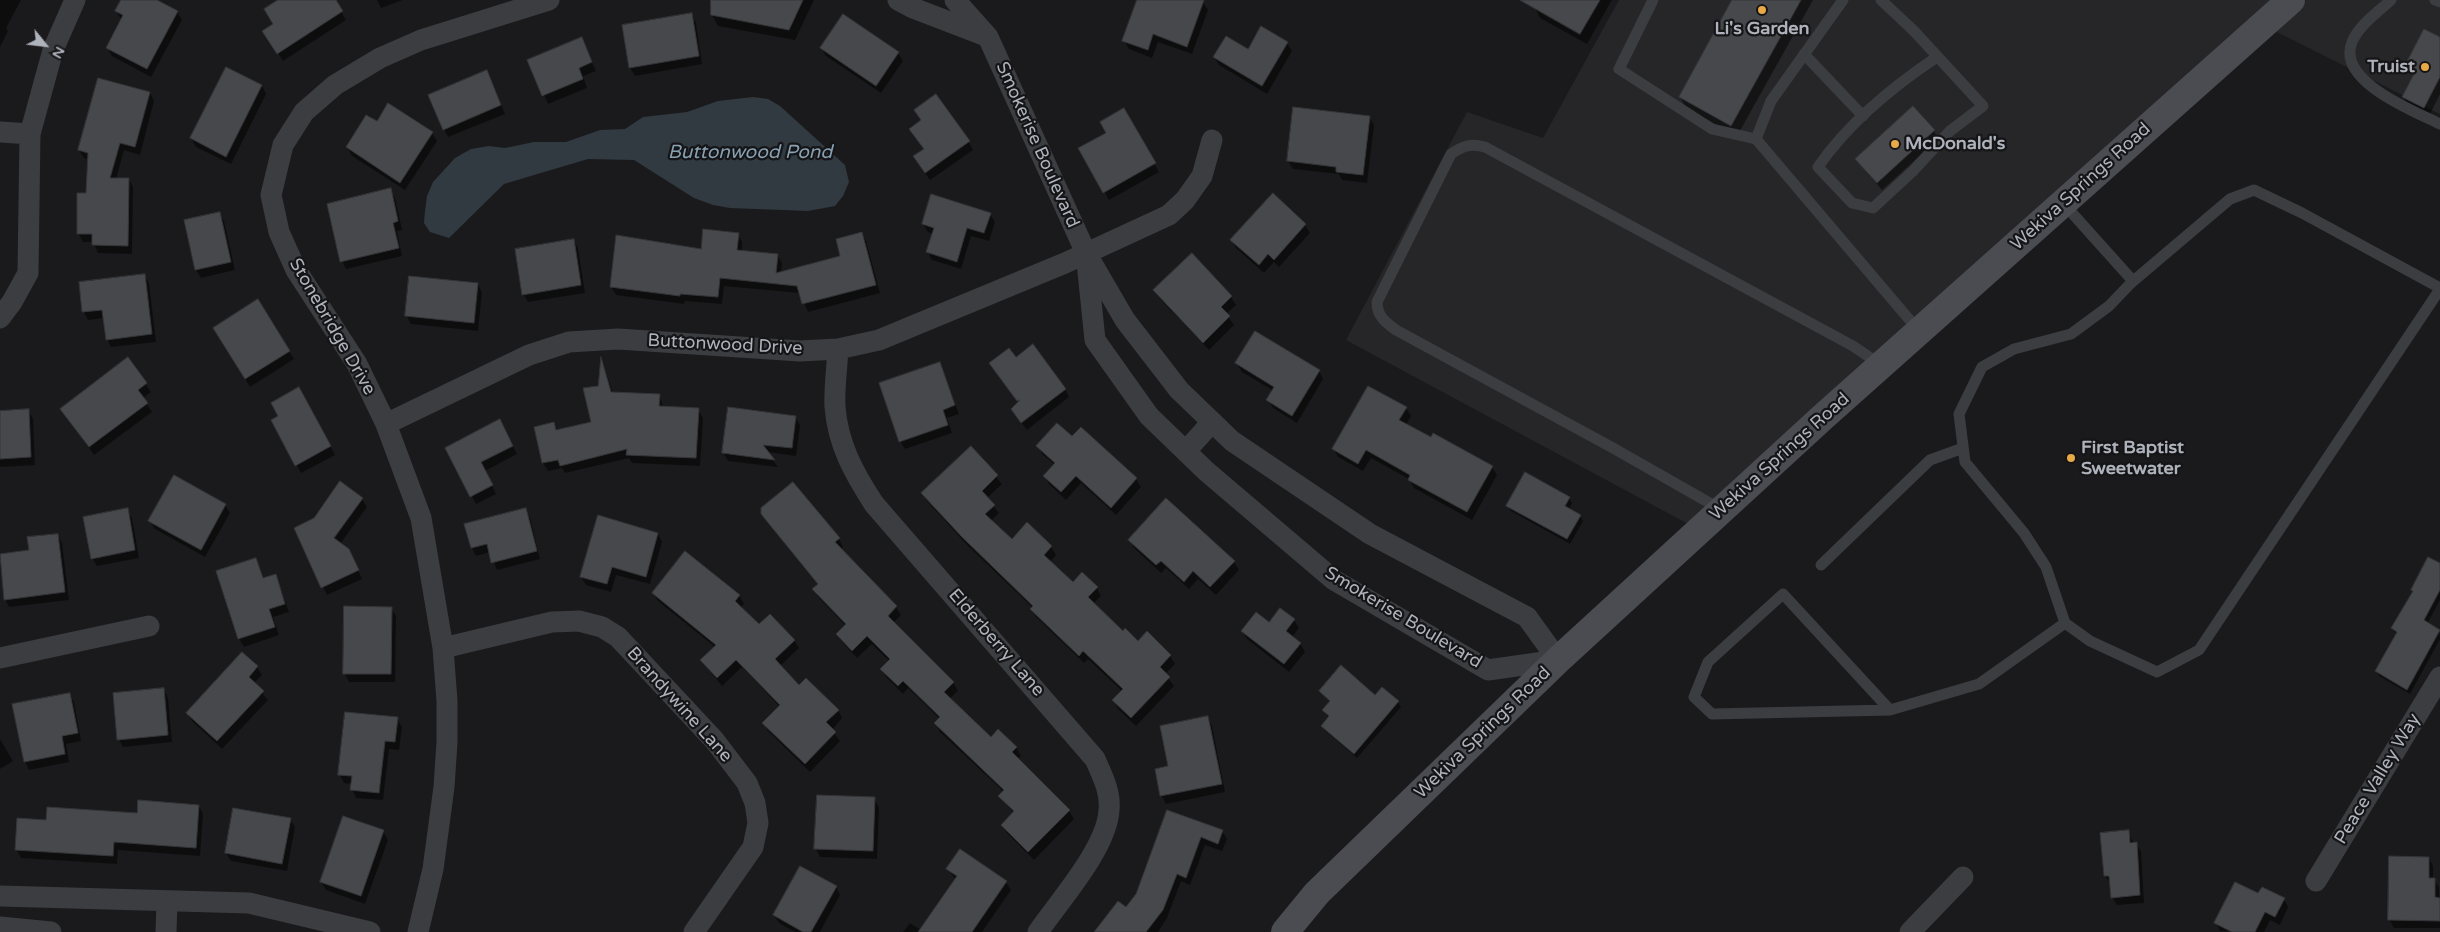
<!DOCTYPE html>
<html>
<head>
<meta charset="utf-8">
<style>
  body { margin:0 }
  #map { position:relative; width:2440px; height:932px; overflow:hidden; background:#1a1a1c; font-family:"Varela Round",sans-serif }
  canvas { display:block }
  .north { position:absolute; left:20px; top:20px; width:50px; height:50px; -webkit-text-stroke:4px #151517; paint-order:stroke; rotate:119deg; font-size:14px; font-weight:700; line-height:20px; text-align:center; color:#aeb2bb }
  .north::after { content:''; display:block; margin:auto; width:18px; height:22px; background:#aeb2bb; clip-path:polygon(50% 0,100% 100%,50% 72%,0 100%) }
</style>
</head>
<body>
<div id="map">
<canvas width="2440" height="932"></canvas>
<div class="north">N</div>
</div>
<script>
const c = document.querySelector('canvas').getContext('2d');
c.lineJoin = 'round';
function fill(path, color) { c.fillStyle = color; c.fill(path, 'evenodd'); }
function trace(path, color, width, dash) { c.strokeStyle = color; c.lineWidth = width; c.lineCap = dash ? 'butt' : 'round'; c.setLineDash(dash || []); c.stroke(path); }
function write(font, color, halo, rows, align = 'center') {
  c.font = font + ' "Varela Round",sans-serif'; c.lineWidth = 4.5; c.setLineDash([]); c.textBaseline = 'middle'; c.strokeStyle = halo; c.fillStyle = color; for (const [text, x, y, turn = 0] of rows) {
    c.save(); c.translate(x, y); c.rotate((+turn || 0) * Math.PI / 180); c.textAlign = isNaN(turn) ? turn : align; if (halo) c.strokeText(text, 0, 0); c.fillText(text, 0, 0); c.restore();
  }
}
fill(new Path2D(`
  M1619 0H2275L1690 525 1346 340 1467 112 1543 138Z
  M2307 0H2440V114L2273 30Z`), '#262629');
fill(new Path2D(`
  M753 97 768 99 780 106 845 165 849 182 843 196 835 206 808 211 730 208 713 205 694 198 634 160 588 159 504 184 449 238 430 232 424 223 425 211 427 196 433 182 455 158 471 149 489 146 505 148 534 142H566L600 130 625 129 643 117 687 112 718 101Z`), '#313a40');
fill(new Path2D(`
  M0 0H21L6 28 8 31 0 47Z
  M122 0H154L177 12 182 20 151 77 112 56 107 48 121 19 116 11Z
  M281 0H334L346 20 283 61 269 39Z
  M377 0H403L381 8Z
  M713 0H814L795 40 718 26 712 15Z
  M1139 0 1203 2 1208 10 1192 54 1158 42 1152 58 1129 49 1124 41Z
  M1520 0H1612L1587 44 1540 18 1535 8Z
  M1734 0H1813L1737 136 1686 108 1680 97Z
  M691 15 696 23 702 64 635 76 630 68Z
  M581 39 596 71 583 76 587 88 548 104 529 61Z
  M2440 39V94L2429 116 2408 105 2403 97 2415 74 2407 64Z
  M1287 43 1292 51 1267 94 1219 65 1214 57Z
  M821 48 898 53 903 61 881 93 826 56Z
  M491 80 505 114 448 137 444 129Z
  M262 86 266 94 231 164 196 147 191 138Z
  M150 93 154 101 140 155 124 150 116 179H129L133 187 132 254 98 253 93 242H83L78 233 88 195 89 160 84 158 79 150Z
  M1124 110 1159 172 1109 200 1080 149 1107 133Z
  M1369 117 1374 125 1367 183 1342 180 1339 174 1293 169 1288 161Z
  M377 123 432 133 437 141 405 190 352 156 347 147Z
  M1934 131 1938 139 1882 190 1856 159Z
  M969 142 973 150 930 180 919 165Z
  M390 190 395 198 402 230 397 231 402 256 346 269 342 261Z
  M1273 195 1305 225 1310 233 1279 267 1274 262 1264 273 1236 248 1232 240Z
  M219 213 224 221 235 270 201 278 196 270 185 221Z
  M990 214 995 222 989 241 971 236 961 269 932 260 928 252 933 234 928 232 923 224Z
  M861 233 866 241 880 293 808 312 800 293 724 286 722 304 685 301 684 304 616 295 611 287 738 234 742 242V252L777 255 782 263 781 273 842 257Z
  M573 240 578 248 585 293 528 302 523 294Z
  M144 275 149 283 156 342 111 347 107 339 104 318 88 320 84 312Z
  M478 284 482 293 478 331 411 324 406 315Z
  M1155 291 1231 297 1236 305 1226 314 1234 325 1209 350 1160 299Z
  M219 337 289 351 294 359 250 387Z
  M128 359 151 392 143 398 152 412 94 455 61 409Z
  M1015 359 1065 389 1069 397 1027 430 1017 417 1019 403 990 364Z
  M602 361 613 393 659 395 664 408 698 410 703 418 700 466 632 463 629 458 565 473 562 468 548 471 543 463 535 428 554 423 558 431 593 423Z
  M940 364 959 414 947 418 952 433 905 449 900 441Z
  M1237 364 1319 371 1323 379 1297 423 1273 408 1268 400 1274 391 1242 372Z
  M299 389 335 455 301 473 272 420 280 417Z
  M1406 408 1411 416 1406 425 1492 467 1497 475 1472 520 1414 488 1409 479 1371 458 1363 471 1338 457 1334 449Z
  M29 411 33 419 35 465 0 467V412Z
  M795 417 800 425 796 456 767 452 778 467 728 461 723 452Z
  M504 429 517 454 485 471 496 494 476 504 447 448Z
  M1081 429 1136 479 1141 487 1116 515 1081 483 1066 500 1049 484 1044 476 1055 465 1042 454 1038 446 1072 438Z
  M971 448 1002 484 987 498 999 513 991 521 1012 540 1027 524 1051 547 1056 555 1050 562 1073 583 1097 588 1101 596 1093 604 1123 632 1138 643 1147 633 1170 656 1175 664 1165 674 1174 686 1136 726 1118 709 1114 701 1123 692 1088 659 1084 663 1036 617 1031 609 1033 608 968 546 927 501 923 493Z
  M174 477 225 505 230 513 205 557 155 529 150 521Z
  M341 483 362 499 367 507 340 544 353 559 362 579 327 595 295 528 314 519Z
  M1569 498 1572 503 1569 510 1580 516 1583 521 1570 544 1511 511 1508 506Z
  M127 510 132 518 139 558 97 566 92 558Z
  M525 510 530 518 540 559 497 570 490 552 476 556 472 548Z
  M762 514 839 539 843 547 841 549 896 607 901 615 893 623 953 682 958 691 949 699 991 738 1016 747 1021 756 1018 759 1069 811 1074 819 1034 860 1007 833 1002 825 1014 813 1000 796 1004 792 940 732 936 724 940 719 908 688 903 694 886 677 881 669 889 661 872 644 857 658 842 642 837 634 846 626 819 598 814 590 819 585Z
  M658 534 662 542 650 584 616 575 611 592 586 585 581 577Z
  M57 535 62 543 69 600 9 607 5 599 0 555 30 551Z
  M1130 540 1234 562 1239 570 1216 595 1198 579 1189 589 1166 568 1161 573 1134 548Z
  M256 560 264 579 275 575 289 612 273 617 279 635 244 647 239 639 218 572Z
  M2440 564V600L2427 624 2439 630 2440 639 2410 694 2379 676 2376 671 2397 635 2392 628 2414 592 2412 590Z
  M653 593 739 595 744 604 740 608 759 626 794 640 799 648 780 666 799 686 838 710 842 718 832 730 840 741 810 772 768 731 764 723 780 707 742 667 722 686 701 661 715 647 658 601Z
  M391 608 396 616 395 682H349L345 674Z
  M1280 609 1294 620 1299 628 1292 637 1300 643 1305 652 1289 672 1247 639 1242 631 1269 624Z
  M242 653 257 667 262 675 254 683 268 700 222 749 192 721 187 713Z
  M164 689 168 698 172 742 123 747 119 739Z
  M1321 691 1375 697 1398 702 1401 707 1357 758 1326 731 1323 726 1329 718 1324 711 1331 703Z
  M69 694 74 702 81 741 66 744 69 762 29 770 25 762Z
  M1208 718 1212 726 1225 792 1166 804 1162 796 1157 770 1169 767Z
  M397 719 402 727 399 750 389 749 383 800 356 798 352 789V784L344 783 340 775Z
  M0 739 13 761 0 769Z
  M874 799 879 807 877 859 820 857 816 849Z
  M199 806 203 814 200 856 118 850 117 864 21 858 16 849 47 821 138 814Z
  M1168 811 1222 831 1227 839 1222 851 1205 845 1190 885 1181 881 1167 918 1158 932H1097L1126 909 1137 894Z
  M290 819 295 827 287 871 231 861 226 853Z
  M383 831 388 840 365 904 326 890 321 882Z
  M2128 832 2134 844 2136 843 2141 852 2144 903 2117 905 2112 897 2111 884 2105 876Z
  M2429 858 2433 866V879L2439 887 2440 928H2394L2389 919Z
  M948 869 1006 882 1011 890 982 932H903L910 923 921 930 956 880Z
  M836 886 840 895 820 932H795L779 923 774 915Z
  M2259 895 2284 899 2288 907 2280 925 2270 920 2264 932 2220 931 2216 923Z`), '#0007');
const building = new Path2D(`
  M121 0H157L178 11 147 69 106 48 123 15 115 11Z
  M278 0H336L343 11 277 54 262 31 273 24 264 9Z
  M711 0H803L789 30 711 15Z
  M1137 0H1204L1187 47 1153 34 1148 50 1122 41Z
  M1520 0H1600L1580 34Z
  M1732 0H1801L1731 126 1679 97Z
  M692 13 699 56 629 68 622 25Z
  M843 14 899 52 876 86 820 48Z
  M1261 26 1288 42 1262 86 1213 57 1226 36 1248 49Z
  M2424 29 2440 37V77L2424 108 2402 97 2416 70 2406 64Z
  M582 37 592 62 579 68 583 79 542 96 527 60Z
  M226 67 262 85 226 157 190 138Z
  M487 70 501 105 443 130 428 95Z
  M98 78 150 92 135 147 120 143 110 178H129L128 246 92 245V234H77V193H86L88 153 78 150Z
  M936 94 970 141 925 173 913 156 924 149 909 129 921 120 914 110Z
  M388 103 433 132 400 183 346 147 366 115 377 121Z
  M1913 106 1935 130 1877 183 1855 159Z
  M1293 107 1370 116 1363 175 1336 172V167L1287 161Z
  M1124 108 1156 163 1103 193 1078 148 1106 133 1100 122Z
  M391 188 398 221 393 223 399 248 340 262 327 204Z
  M1273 193 1306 224 1274 260 1268 254 1259 265 1230 240Z
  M931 194 991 213 984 233 967 228 957 262 926 252 934 228 922 224Z
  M220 212 231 262 195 270 184 220Z
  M703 229 739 233 737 250 778 254 776 273 840 256 836 239 862 232 876 285 802 304 797 286 720 278 718 297 680 294V296L610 287 616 235 701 249Z
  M574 239 581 285 522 295 515 249Z
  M1192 253 1232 296 1221 307 1230 316 1203 343 1153 290Z
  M145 274 152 334 106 340 102 310 82 312 79 282Z
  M409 276 478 283 474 323 405 316Z
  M258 299 290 351 245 379 213 328Z
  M1255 331 1320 370 1292 416 1266 400 1274 387 1235 363Z
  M1033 344 1066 389 1021 423 1011 409 1020 400 1017 401 989 363 1009 348 1016 357Z
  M128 357 147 383 138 390 148 403 89 447 60 409Z
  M601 357 611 392 660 394 659 406 699 408 696 458 626 455 627 449 560 466 558 460 542 463 534 427 554 422 556 430 591 422 583 388 598 386Z
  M940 362 955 405 943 410 948 425 899 442 879 383Z
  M1368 386 1407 407 1399 420 1431 437 1433 433 1493 466 1467 512 1408 480 1410 475 1366 450 1358 464 1332 449Z
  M299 387 331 446 295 466 271 420 278 416 271 403Z
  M728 407 796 416 792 448 763 445 775 460 722 453Z
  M29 409 31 457 0 459V411Z
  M500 419 513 446 481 462 493 485 470 497 445 448Z
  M1057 423 1072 436 1081 427 1137 478 1111 508 1076 476 1061 492 1043 476 1055 463 1036 446Z
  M971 446 998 475 982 491 995 505 985 514 1012 539 1027 522 1052 546 1044 555 1073 582 1082 572 1098 587 1088 597 1123 631 1125 628 1138 641 1147 631 1171 655 1160 667 1170 677 1131 718 1112 700 1123 689 1083 651 1079 656 1030 609 1033 606 962 537 921 493Z
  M1525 472 1570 497 1565 506 1581 515 1567 539 1506 506Z
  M174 475 226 504 201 550 148 521Z
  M340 481 363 498 334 538 349 549 359 570 321 588 294 528 314 518Z
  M793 482 840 538 835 542 897 606 888 616 954 682 944 692 991 737 998 729 1017 747 1012 752 1070 810 1028 852 1001 825 1014 811 998 796 1004 790 934 723 940 717 903 681 898 686 880 669 890 659 867 636 852 651 836 634 846 624 812 589 818 584 761 514V508Z
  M1166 498 1235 561 1210 587 1193 571 1184 582 1161 561 1156 565 1128 540Z
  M128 508 135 550 91 559 83 517Z
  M526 508 537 551 491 563 487 544 471 548 464 524Z
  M598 515 658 533 646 577 612 567 607 584 580 577Z
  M58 534 65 592 4 600 0 554 29 550 27 537Z
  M685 551 740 595 735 601 759 624 770 614 795 640 775 659 799 685 806 678 839 710 826 722 836 732 805 764 762 723 780 705 736 660 717 678 700 660 716 645 652 593Z
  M2428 557 2440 563V590L2424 620 2440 630 2407 690 2375 671 2397 632 2391 628 2413 591 2411 590Z
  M256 558 263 578 276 574 285 604 269 609 275 627 238 639 216 571Z
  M344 606 392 607 391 674H343Z
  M1280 608 1295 619 1286 631 1301 643 1284 664 1241 631 1256 612 1269 622Z
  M242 652 258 666 249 677 264 691 217 741 186 713Z
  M1341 665 1375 695 1382 687 1399 701 1354 754 1321 726 1329 716 1322 710 1330 701 1319 691Z
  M164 688 168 735 117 740 113 693Z
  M70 693 78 733 62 736 65 754 24 762 12 704Z
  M345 712 398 717 395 742 385 741 379 793 350 790 352 776 338 775Z
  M1208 716 1222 784 1160 796 1155 769 1168 766 1160 726Z
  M817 795 875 797 873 851 814 849Z
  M138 800 199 805 196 848 114 842 113 856 15 850 17 818 46 820 47 807 137 813Z
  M233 808 291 818 282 864 225 853Z
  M1167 810 1223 830 1218 844 1201 837 1186 878 1177 874 1163 910 1146 932H1094L1118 901 1126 907 1136 894Z
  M343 816 384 830 361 896 320 882Z
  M2129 830 2130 843 2137 842 2140 895 2111 898 2109 876H2104L2100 833Z
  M960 849 1007 881 972 932H918L957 876 946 869Z
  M2389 856 2429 857V878H2435V897L2440 898V921L2388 920Z
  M800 866 837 886 811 932H803L773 915Z
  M2235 882 2258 893 2262 887 2285 898 2275 917 2265 912 2255 932H2232L2214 923Z`);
fill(building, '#47484c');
trace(building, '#343538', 1);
trace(new Path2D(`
  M1653 0 1619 69 1712 129 1756 139
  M1843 0 1771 101 1756 139 1919 331
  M1881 0 1914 31 1983 106 1950 131 1913 171 1873 208 1852 203 1818 167C1849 122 1892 87 1937 57
  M2391 0C2378 12 2359 25 2352 42 2336 81 2414 111 2440 124
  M2435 0 2440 2
  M1804 54 1863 116
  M2063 203 2133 281
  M1722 510 1613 448 1396 330C1385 322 1377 316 1377 302L1451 154C1463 146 1470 143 1485 147L1853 346 1881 365
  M1821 565 1930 460 1963 448
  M2065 623 2046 567 2024 533 1965 462 1959 414 1982 367 2014 349 2071 334 2109 306 2131 283 2230 199 2254 190 2302 213 2440 288
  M1890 710 1783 594 1708 662 1694 697 1712 714 1890 710 1979 684 2065 623 2090 641 2157 672 2199 650 2440 289`), '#3b3d41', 11);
trace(new Path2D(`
  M898 0 913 8 986 36
  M955 0 988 37 1086 253 1125 320 1179 390 1232 441 1370 534 1527 617 1558 660 1488 670 1334 580 1206 471 1149 416 1095 340 1086 253
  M0 132 30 134
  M0 318 12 302 28 273 30 134 53 50 75 0
  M838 349C837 368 834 389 835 407 838 445 854 473 874 504L1095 759C1102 775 1111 792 1109 810 1107 848 1060 900 1038 932
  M386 424 529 355 569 342 618 339 800 351 838 349 879 340 1065 263 1169 215 1185 200 1202 176 1212 140
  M1186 451 1212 422
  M443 648 552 622 579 621 602 627 618 637 715 741 747 783 755 803 758 823 753 847 694 932
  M0 658 149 626
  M2316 881 2440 677
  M0 896 249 903 370 932
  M0 927 51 932
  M166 932 167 902
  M418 932 433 869 444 787 447 742V701L443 648 421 518 386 424 357 364 296 270 279 232 271 195 283 145 304 112 335 85 380 58 421 40 549 0
  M1910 932 1963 877`), '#3b3d41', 21);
trace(new Path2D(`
  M1285 932 1317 893 1558 660 1824 416 2291 0`), '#4a4c51', 28);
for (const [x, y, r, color] of [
  [1762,10,5,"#e7aa47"],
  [2425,67,5,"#e7aa47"],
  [1895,144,5,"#e7aa47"],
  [2071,458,5,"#e7aa47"]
]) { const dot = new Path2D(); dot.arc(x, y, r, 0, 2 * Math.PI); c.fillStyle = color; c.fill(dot); trace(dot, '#151517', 2); }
write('bold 18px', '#aeb2bb', '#151517', [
  ["Li's Garden",1762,29,"center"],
  ["Truist",2415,67,"right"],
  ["McDonald's",1905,144],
  ["First Baptist",2081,448],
  ["Sweetwater",2081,469]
], 'left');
write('18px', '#aeb2bb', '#151517', [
  ["Smokerise Boulevard",1037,145,66],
  ["Wekiva Springs Road",2081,187,-42],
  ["Stonebridge Drive",332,327,60],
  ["Buttonwood Drive",725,345,3],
  ["Wekiva Springs Road",1780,457,-42],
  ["Smokerise Boulevard",1403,618,31],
  ["Elderberry Lane",996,643,49],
  ["Brandywine Lane",679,705,48],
  ["Wekiva Springs Road",1483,733,-44],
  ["Peace Valley Way",2378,779,-59]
]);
write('italic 19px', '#87a1b3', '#151517', [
  ["Buttonwood Pond",750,153]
]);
</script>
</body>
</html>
